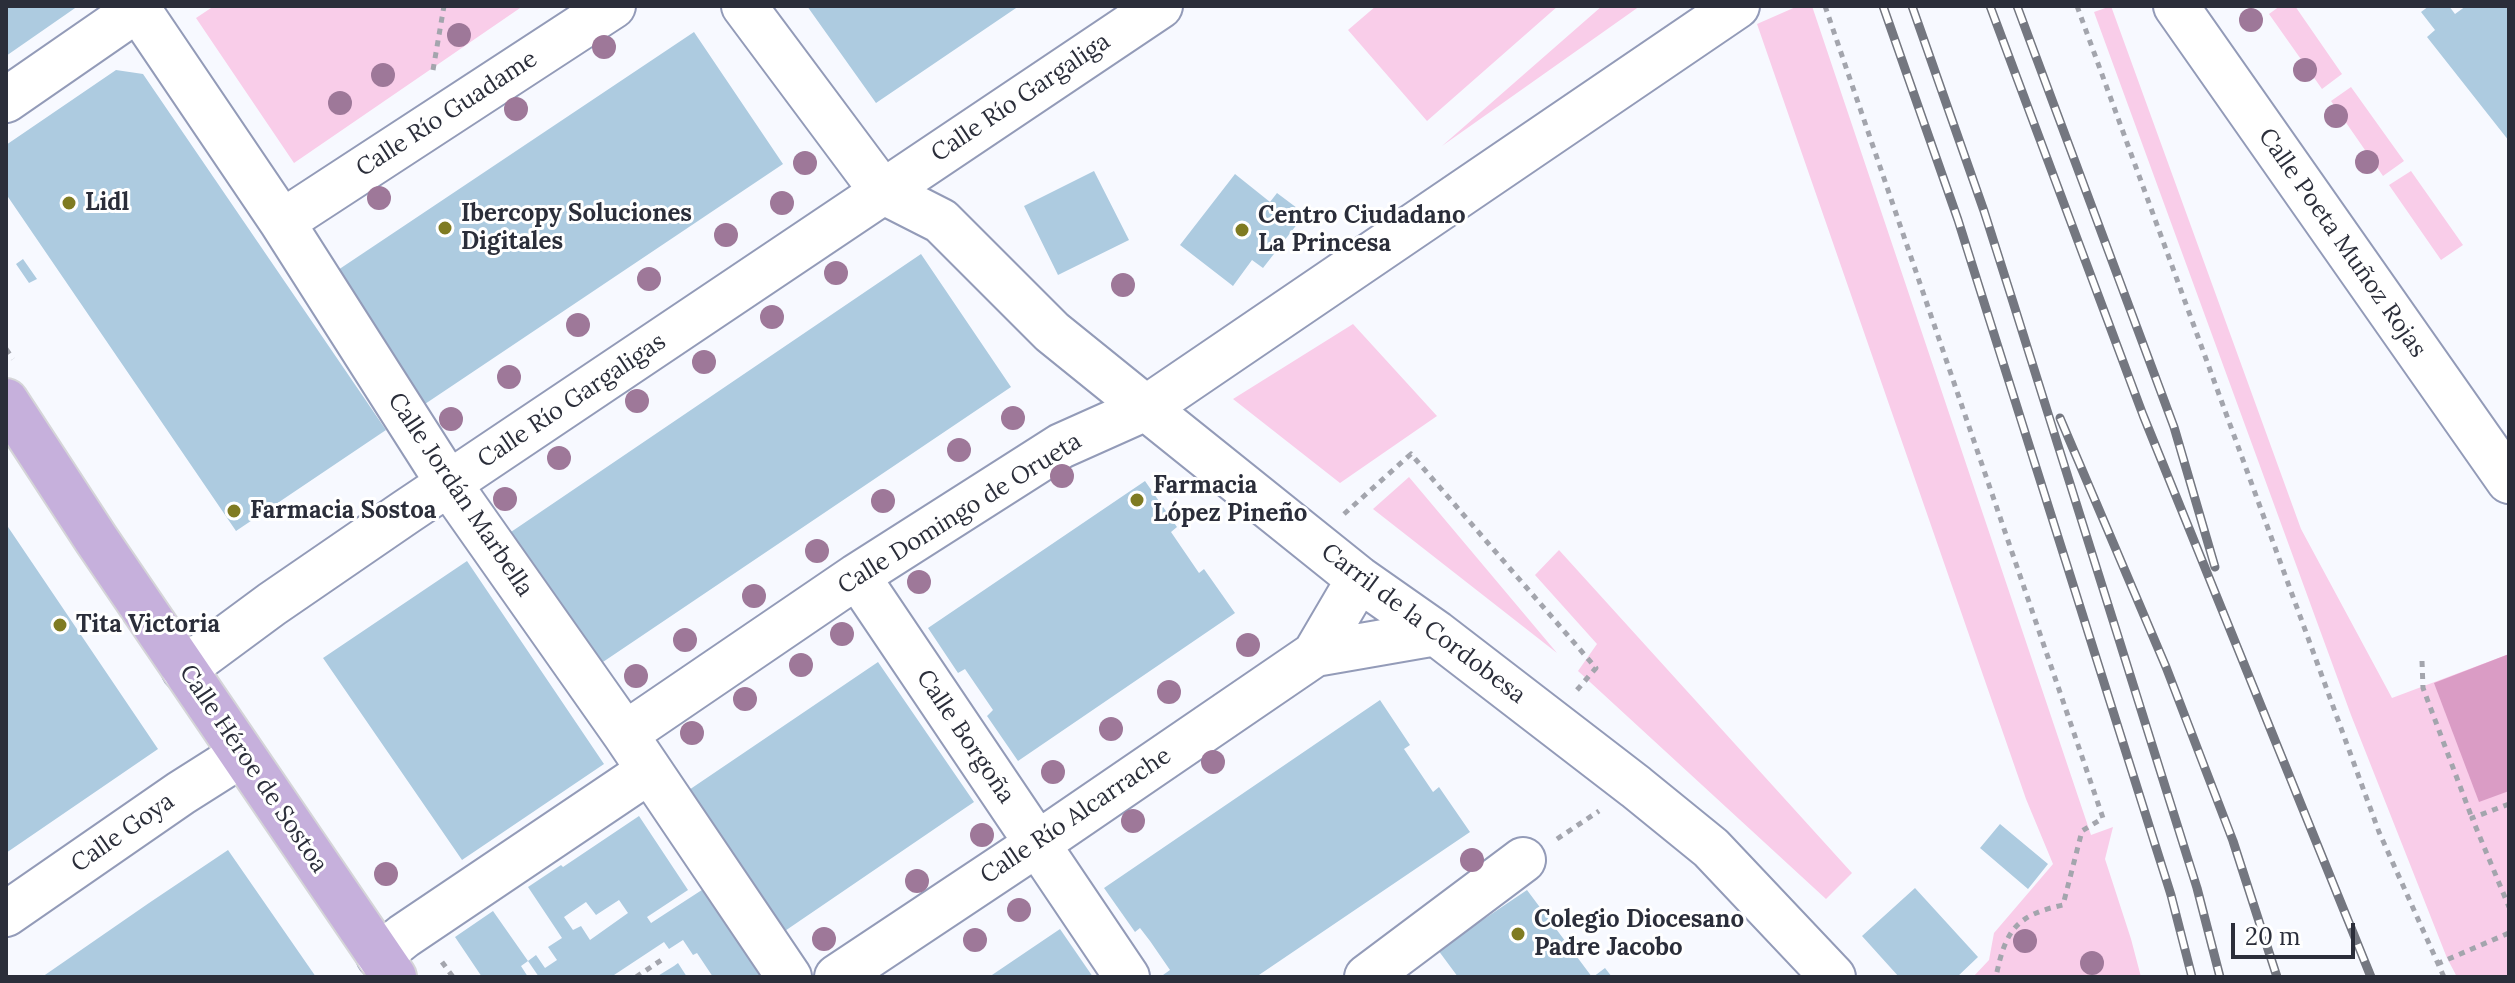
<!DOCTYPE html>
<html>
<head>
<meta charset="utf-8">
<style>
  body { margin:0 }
  #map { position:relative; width:2515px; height:983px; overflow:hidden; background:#f7f9ff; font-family:Lora,serif }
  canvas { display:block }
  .frame { position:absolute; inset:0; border:8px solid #2b2e3a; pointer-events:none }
  .scale { position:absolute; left:2231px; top:923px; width:124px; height:36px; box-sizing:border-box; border:4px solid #2b2e3a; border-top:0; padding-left:10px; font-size:24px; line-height:28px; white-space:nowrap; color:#2b2e3a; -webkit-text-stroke:6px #fff; paint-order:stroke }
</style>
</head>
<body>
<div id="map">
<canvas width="2515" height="983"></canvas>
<div class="frame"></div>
<div class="scale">20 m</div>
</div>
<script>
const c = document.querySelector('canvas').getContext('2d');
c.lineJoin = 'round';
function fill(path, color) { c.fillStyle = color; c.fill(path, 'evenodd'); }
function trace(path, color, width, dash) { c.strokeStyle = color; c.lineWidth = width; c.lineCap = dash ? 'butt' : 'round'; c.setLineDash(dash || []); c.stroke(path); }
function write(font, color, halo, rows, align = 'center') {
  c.font = font + ' Lora,serif'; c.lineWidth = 6; c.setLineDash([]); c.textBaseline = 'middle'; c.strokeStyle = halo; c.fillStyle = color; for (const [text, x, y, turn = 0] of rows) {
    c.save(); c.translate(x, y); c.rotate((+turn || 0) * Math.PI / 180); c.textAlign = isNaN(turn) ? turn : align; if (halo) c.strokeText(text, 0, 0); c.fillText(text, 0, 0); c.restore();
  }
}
fill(new Path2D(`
  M214 6H523L294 163 196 18Z
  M1376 6H1558L1427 121 1348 30Z
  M1602 6H1640L1442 146Z
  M1798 6H1812L2091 835 2113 827 2105 859 2131 939 2141 977H1973L1989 960 1994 933 2053 864 2026 799 1757 24Z
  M2111 6 2301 529 2392 698 2509 654V977H2457L2447 958 2351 715 2094 12Z
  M2280 6H2295L2342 74 2322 89 2269 14Z
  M2351 87 2404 161 2383 176 2331 101Z
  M2411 171 2463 245 2441 260 2389 185Z
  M1353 324 1437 416 1340 483 1233 399Z
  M1409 477 1557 653 1373 509Z
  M1559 550 1852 873 1826 899 1578 671 1597 644 1535 575Z`), '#f9cde9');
fill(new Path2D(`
  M2509 654V791L2479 802 2434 683Z`), '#da9cc5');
fill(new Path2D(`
  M6 6H78L6 56Z
  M807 6H1019L876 103Z
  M2429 6H2449L2455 14 2466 6H2509V141L2427 37 2435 30 2421 12Z
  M694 32 783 164 422 406 332 274Z
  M116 70 143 74 386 430 236 531 6 194V145Z
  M1094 171 1129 240 1058 275 1024 206Z
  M1235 174 1270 202 1277 193 1305 214 1263 268 1252 260 1233 286 1180 245Z
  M921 254 1011 387 597 666 508 534Z
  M23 259 37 279 29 283 16 264Z
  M1145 481 1177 527 1171 532 1199 573 1204 569 1235 613 1018 761 987 716 993 710 965 669 958 673 928 628Z
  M6 524 158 749 6 853Z
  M467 561 604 764 462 860 323 658Z
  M878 662 974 802 779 935 683 794Z
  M1380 700 1410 745 1404 749 1433 792 1439 787 1470 832 1256 977H1165L1163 975 1170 970 1150 941 1140 928 1135 932 1104 888Z
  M639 816 688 890 647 917 651 923 708 886 771 977H713L697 953 693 955 683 940 669 949 664 942 611 977H539L528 961 536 955 545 968 557 960 548 947 562 938 528 887 561 865 563 867ZM619 900 628 913 590 940 581 926 573 930 564 917 586 902 596 915Z
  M2000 824 2048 864 2028 889 1980 848Z
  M228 850 316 977H42L149 903Z
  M1915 888 1978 957 1957 977H1899L1862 936Z
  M1527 890 1592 977H1458L1438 950Z
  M493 911 528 961 521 966 528 977H482L455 937Z
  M1060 929 1093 977H989Z
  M678 963 687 977H656L674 966Z
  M1605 968 1612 977H1593Z`), '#adcbe0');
const minor = new Path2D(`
  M744 6 882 191 941 221 1052 332 1146 408 1359 579 1436 633 1636 787 1711 848 1833 977
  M138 9 282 222 449 484 625 734 789 977
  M6 100 142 6
  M282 222 613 6
  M857 576 1127 977
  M1315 654 1359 579
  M184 669 272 604 406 512 1160 6
  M625 734 857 576 1061 446 1146 408 1737 6
  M379 956 404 936 649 771
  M837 977 1037 844 1315 654 1436 633
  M1367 977 1523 860`);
const tertiary = new Path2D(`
  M2176 6 2509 481
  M6 914 181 793 241 755`);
const primary = new Path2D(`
  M6 401 96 539 394 977`);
trace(minor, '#939bb8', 48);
trace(tertiary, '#939bb8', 48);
trace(primary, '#d5d5d8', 48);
trace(new Path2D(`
  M1825 6 2103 818 2082 831 2063 905C2016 915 2005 931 1996 977
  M2077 6 2379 832 2444 977
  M433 70 444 6
  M6 349 13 359
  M1344 514 1411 454 1596 668 1577 690
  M2422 661 2423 688 2472 818
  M2509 804 2472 818 2509 907
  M1557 839 1599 811
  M442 962 453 977
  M2437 964 2509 933
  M636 977 663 959`), '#a3a5ad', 5, [6, 6]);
trace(minor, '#fff', 44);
trace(tertiary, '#fff', 44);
trace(primary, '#c6b0dc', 44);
const rail = new Path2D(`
  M1883 6 1958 220 2171 895 2192 977
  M1912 6 1984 211 2013 302 2197 888 2220 977
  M1990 6 2143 415 2371 977
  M2017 6 2174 427 2215 567
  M2060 418 2166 667 2233 841 2277 977`);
trace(rail, '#747780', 9);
trace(rail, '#fff', 6, [18]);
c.fillStyle = '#9e7899';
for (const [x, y] of [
  [2251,20],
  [459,35],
  [604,47],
  [2305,70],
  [383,75],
  [340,103],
  [516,109],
  [2336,116],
  [2367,162],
  [805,163],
  [379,198],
  [782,203],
  [726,235],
  [836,273],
  [649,279],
  [1123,285],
  [772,317],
  [578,325],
  [704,362],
  [509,377],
  [637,401],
  [1013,418],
  [451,419],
  [959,450],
  [559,458],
  [1062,476],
  [505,499],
  [883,501],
  [817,551],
  [919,582],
  [754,596],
  [842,634],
  [685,640],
  [1248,645],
  [801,665],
  [636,676],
  [1169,692],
  [745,699],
  [1111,729],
  [692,733],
  [1213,762],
  [1053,772],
  [1133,821],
  [982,835],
  [1472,860],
  [386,874],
  [917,881],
  [1019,910],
  [824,939],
  [975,940],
  [2025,941],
  [2092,963]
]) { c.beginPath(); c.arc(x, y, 12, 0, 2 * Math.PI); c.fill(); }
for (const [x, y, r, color] of [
  [69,203,8,"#7f7b22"],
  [445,228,8,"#7f7b22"],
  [1242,230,8,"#7f7b22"],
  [1137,500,8,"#7f7b22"],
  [234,511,8,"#7f7b22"],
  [60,625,8,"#7f7b22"],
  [1518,934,8,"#7f7b22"]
]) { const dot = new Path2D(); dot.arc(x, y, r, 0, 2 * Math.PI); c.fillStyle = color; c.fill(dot); trace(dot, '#fff', 3); }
write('24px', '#2b2e3a', '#fff', [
  ["Calle Río Gargaliga",1021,98,-34],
  ["Calle Río Guadame",447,114,-33],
  ["Calle Poeta Muñoz Rojas",2342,243,55],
  ["Calle Río Gargaligas",572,401,-34],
  ["Calle Jordán Marbella",460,495,56],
  ["Calle Domingo de Orueta",960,514,-32],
  ["Carril de la Cordobesa",1423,624,37],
  ["Calle Borgoña",965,737,56],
  ["Calle Héroe de Sostoa",253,769,56],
  ["Calle Río Alcarrache",1076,816,-34],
  ["Calle Goya",123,833,-35]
]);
write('bold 24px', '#2b2e3a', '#fff', [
  ["Lidl",85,203],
  ["Ibercopy Soluciones",461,214],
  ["Digitales",461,242],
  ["Centro Ciudadano",1258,216],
  ["La Princesa",1258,244],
  ["Farmacia",1153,486],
  ["López Pineño",1153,514],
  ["Farmacia Sostoa",250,511],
  ["Tita Victoria",76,625],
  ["Colegio Diocesano",1534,920],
  ["Padre Jacobo",1534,948]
], 'left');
</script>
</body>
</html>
